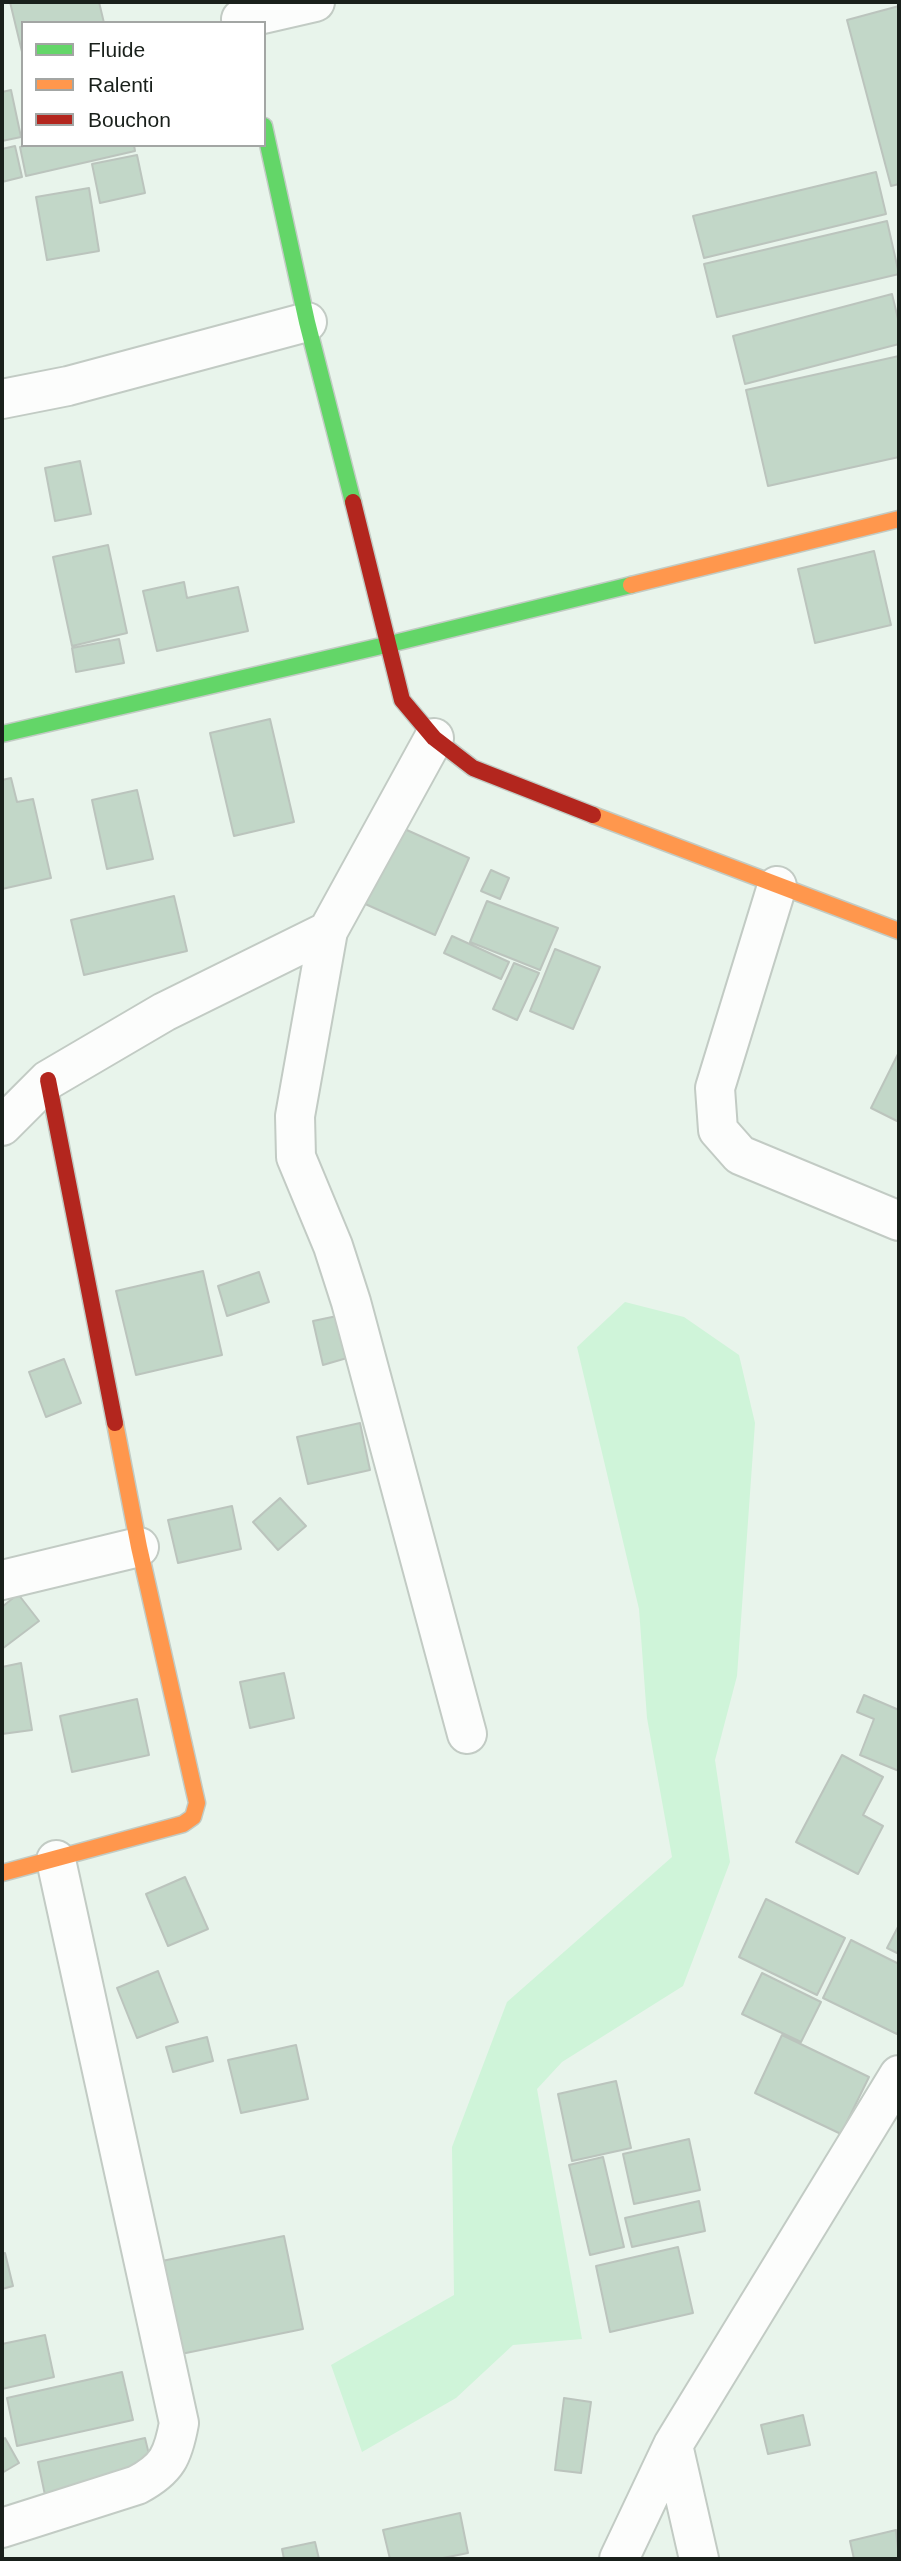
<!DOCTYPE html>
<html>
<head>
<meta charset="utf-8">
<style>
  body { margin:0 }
  #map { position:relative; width:901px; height:2561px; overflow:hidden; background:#e8f4eb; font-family:Arial,sans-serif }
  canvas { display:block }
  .frame { position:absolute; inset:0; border:4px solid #19201b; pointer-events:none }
  .legend { position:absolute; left:21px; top:21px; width:245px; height:126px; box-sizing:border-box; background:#fff; border:2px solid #a3a6a4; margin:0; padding:9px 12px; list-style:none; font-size:21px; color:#19201b }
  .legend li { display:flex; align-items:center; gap:14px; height:35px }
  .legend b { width:35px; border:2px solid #a3a6a4 }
</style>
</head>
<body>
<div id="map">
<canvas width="901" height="2561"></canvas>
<div class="frame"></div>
<ul class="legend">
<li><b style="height:9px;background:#63d668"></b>Fluide</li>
<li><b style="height:9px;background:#ff974d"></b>Ralenti</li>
<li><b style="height:9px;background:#b3261e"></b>Bouchon</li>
</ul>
</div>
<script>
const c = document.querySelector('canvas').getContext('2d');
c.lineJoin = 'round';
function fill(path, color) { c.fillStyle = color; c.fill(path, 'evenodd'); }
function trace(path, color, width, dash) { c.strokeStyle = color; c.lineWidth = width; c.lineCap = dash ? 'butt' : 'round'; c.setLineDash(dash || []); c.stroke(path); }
fill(new Path2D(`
  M625 1302 684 1317 739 1355 755 1423 737 1676 715 1760 730 1862 683 1986 562 2062 537 2089 582 2339 513 2345 456 2398 362 2452 331 2365 454 2295 452 2147 507 2002 672 1857 647 1718 639 1609 577 1347Z`), '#cff4d9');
const building = new Path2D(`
  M10 2H99L104 23H23V56Z
  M899 6V184L891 186 847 20Z
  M11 90 21 137 2 141V92Z
  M28 145H134L135 151 26 176 20 147Z
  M15 146 22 177 2 182V149Z
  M137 155 145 193 100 203 92 164Z
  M876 172 886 214 704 258 693 216Z
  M89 188 99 251 47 260 36 197Z
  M887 221 899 274 717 317 704 264Z
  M892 294 899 323V344L745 384 733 336Z
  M899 356V457L768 486 746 390Z
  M80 461 91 514 55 521 45 468Z
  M108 545 127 633 72 646 53 557Z
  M874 551 891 625 815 643 798 569Z
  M184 582 187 598 238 587 248 631 157 651 143 591Z
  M119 639 124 663 76 672 72 648Z
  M270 719 294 822 234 836 210 733Z
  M11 778 17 802 33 799 51 878 2 889V780Z
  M137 790 153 859 107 869 92 800Z
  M389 822 469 858 435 935 354 899Z
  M491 870 509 878 500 899 481 891Z
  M174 896 187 951 84 975 71 920Z
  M487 901 558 928 540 970 470 942Z
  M452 936 509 962 501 979 444 953Z
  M555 949 600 967 573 1029 530 1011Z
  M514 963 539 973 517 1020 493 1009Z
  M899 1052V1122L871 1108Z
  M203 1271 222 1355 136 1375 116 1291Z
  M259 1272 269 1302 227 1316 218 1286Z
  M337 1316 347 1358 323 1365 313 1321Z
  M64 1359 81 1403 46 1417 29 1372Z
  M360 1423 370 1470 308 1484 297 1437Z
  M280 1498 306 1526 278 1550 253 1522Z
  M232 1506 241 1549 178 1563 168 1520Z
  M18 1594 39 1621 2 1649V1607Z
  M21 1663 32 1730 2 1734V1667Z
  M284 1673 294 1718 250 1728 240 1682Z
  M864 1695 899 1710V1771L860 1755 874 1719 857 1712Z
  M137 1699 149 1755 72 1772 60 1716Z
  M842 1755 883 1777 863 1815 883 1826 858 1874 796 1842Z
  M185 1877 208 1929 168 1946 146 1894Z
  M766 1899 845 1938 817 1995 739 1957Z
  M899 1925V1954L887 1948Z
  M851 1940 899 1964V2029L897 2034 823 1998Z
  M158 1971 178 2022 137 2038 117 1988Z
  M762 1973 821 2002 801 2042 742 2014Z
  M782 2035 869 2077 841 2134 755 2093Z
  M207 2037 213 2061 173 2072 166 2047Z
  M296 2045 308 2099 241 2113 228 2060Z
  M616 2081 631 2148 572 2161 558 2094Z
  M689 2139 700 2190 634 2204 623 2154Z
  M603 2157 624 2247 590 2255 569 2165Z
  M699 2201 705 2231 632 2247 625 2218Z
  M284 2236 303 2329 181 2354 162 2261Z
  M678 2247 693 2313 610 2332 596 2266Z
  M5 2253 13 2286 2 2289V2254Z
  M45 2335 54 2377 2 2389V2344Z
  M122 2372 133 2420 17 2446 7 2398Z
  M564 2398 591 2402 581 2473 555 2470Z
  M803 2415 810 2445 768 2454 761 2425Z
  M5 2438 19 2463 2 2473V2440Z
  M145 2438 153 2471 45 2495 38 2462Z
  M460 2513 468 2553 438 2559H390L383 2530Z
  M896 2530 899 2559H854L850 2541Z
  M315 2542 319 2559H284L282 2549Z`);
fill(building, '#c2d7c8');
trace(building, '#bbc4bd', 2);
const street = new Path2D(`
  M241 19 315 2
  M2 399 68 386 307 322
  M777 886 715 1088 718 1130 740 1155 899 1221
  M328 931 295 1116 296 1157 333 1246 351 1302 467 1734
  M2 1126 48 1080 164 1012 328 931 434 738
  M2 1580 139 1547
  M673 2445 699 2559
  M2 2528 137 2485C167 2469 173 2456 179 2423L56 1860
  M619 2559 673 2445 899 2075`);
const fast = new Path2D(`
  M264 126 307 322 353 502
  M2 734 390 644 631 585`);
const slow = new Path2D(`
  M631 585 899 519
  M593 815 899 931
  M2 1873 183 1824 193 1817 197 1803 139 1547 115 1423`);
const jam = new Path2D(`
  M353 502 402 700 434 738 473 768 593 815
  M48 1080 115 1423`);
trace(street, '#c2cbc4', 42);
trace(fast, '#c2cbc4', 19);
trace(slow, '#c2cbc4', 19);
trace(jam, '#c2cbc4', 19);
trace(street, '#fcfdfc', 38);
trace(fast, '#63d668', 16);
trace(slow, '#ff974d', 16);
trace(jam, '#b3261e', 16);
</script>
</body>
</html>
